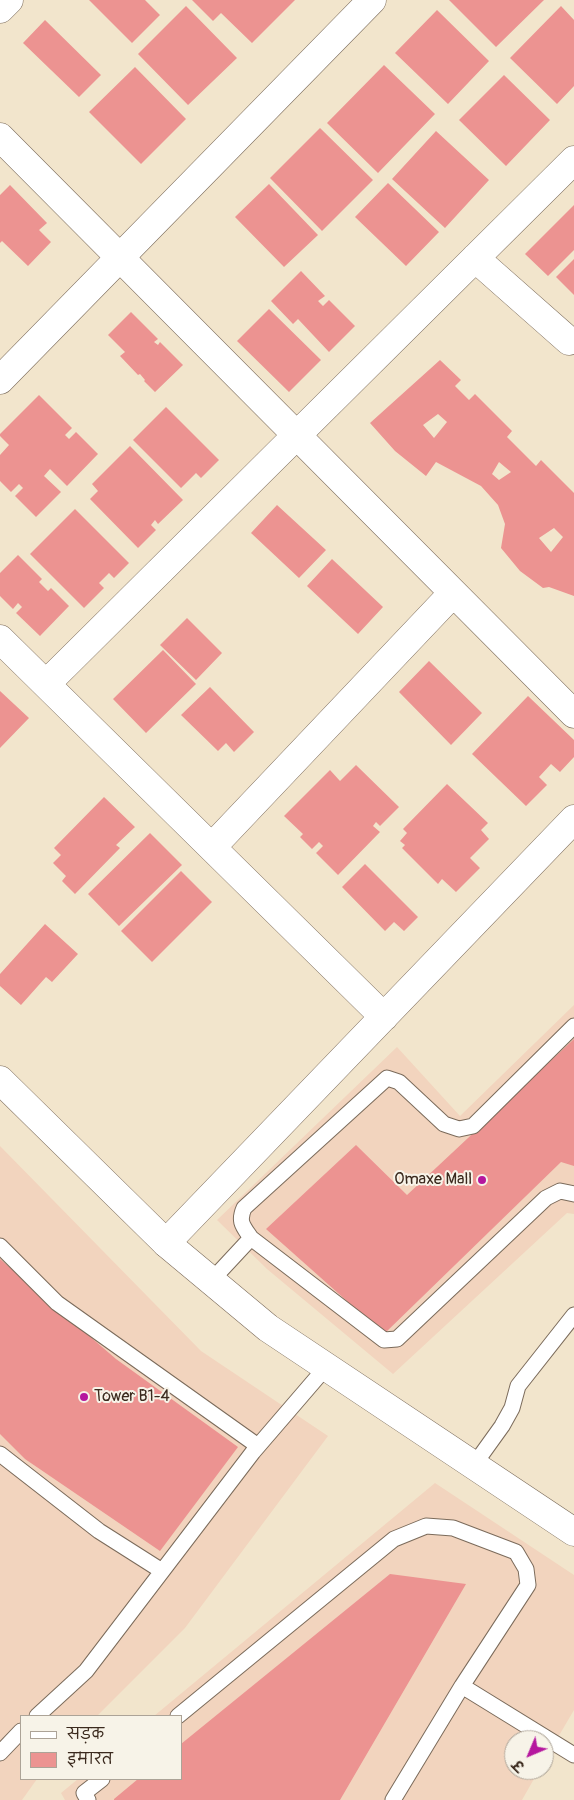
<!DOCTYPE html>
<html>
<head>
<meta charset="utf-8">
<style>
  body { margin:0 }
  #map { position:relative; width:574px; height:1800px; overflow:hidden; background:#f2e5cc; font-family:Pangolin,"Playpen Sans Deva",sans-serif }
  canvas { display:block }
  .legend { position:absolute; left:20px; top:1715px; width:162px; height:65px; box-sizing:border-box; background:#f7f3e8; border:1px solid #aca397; margin:0; padding:6px 9px; list-style:none; font-size:15px; color:#3b2a1e }
  .legend li { display:flex; align-items:center; gap:10px; height:25px }
  .legend b { width:25px; border:1px solid #aca397 }
  .north { position:absolute; left:504px; top:1730px; width:50px; height:50px; box-sizing:border-box; background:#f7f3e8; border:1px solid #aca397; border-radius:50%; rotate:225deg; font-size:14px; font-weight:700; line-height:20px; text-align:center; color:#3b2a1e }
  .north::after { content:''; display:block; margin:auto; width:18px; height:22px; background:#b5179e; clip-path:polygon(50% 0,100% 100%,50% 72%,0 100%) }
</style>
</head>
<body>
<div id="map">
<canvas width="574" height="1800"></canvas>
<ul class="legend">
<li><b style="height:6px;background:#fff"></b>सड़क</li>
<li><b style="height:14px;background:#ec9391"></b>इमारत</li>
</ul>
<div class="north">उ</div>
</div>
<script>
const c = document.querySelector('canvas').getContext('2d');
c.lineJoin = 'round';
function fill(path, color) { c.fillStyle = color; c.fill(path, 'evenodd'); }
function trace(path, color, width, dash) { c.strokeStyle = color; c.lineWidth = width; c.lineCap = dash ? 'butt' : 'round'; c.setLineDash(dash || []); c.stroke(path); }
function write(font, color, halo, rows, align = 'center') {
  c.font = font + ' Pangolin,sans-serif'; c.lineWidth = 4; c.setLineDash([]); c.textBaseline = 'middle'; c.strokeStyle = halo; c.fillStyle = color; for (const [text, x, y, turn = 0] of rows) {
    c.save(); c.translate(x, y); c.rotate((+turn || 0) * Math.PI / 180); c.textAlign = isNaN(turn) ? turn : align; if (halo) c.strokeText(text, 0, 0); c.fillText(text, 0, 0); c.restore();
  }
}
fill(new Path2D(`
  M574 1005V1214L567 1213 393 1374 267 1269 217 1220 397 1047 460 1116Z
  M0 1146 201 1351 328 1436 185 1628 97 1716H21V1779H37L22 1800H0Z
  M435 1483 574 1575V1710L544 1761V1740H514V1770H539L522 1800H65L61 1793 78 1779H181V1716H154Z`), '#f2d4be');
fill(new Path2D(`
  M89 0H145L160 15 132 43Z
  M192 0H295L252 43 221 13 213 21Z
  M449 0H544L496 47Z
  M186 6 237 58 188 105 138 54Z
  M561 6 574 20V86L557 104 510 58Z
  M437 10 489 61 448 104 395 53Z
  M45 20 101 75 79 97 23 43Z
  M384 65 435 114 378 173 327 123Z
  M135 67 186 119 141 164 89 112Z
  M504 75 550 120 506 166 459 120Z
  M320 128 373 180 322 231 270 178Z
  M436 131 489 180 445 228 392 179Z
  M388 183 439 232 406 266 355 217Z
  M269 184 318 235 284 267 235 217Z
  M10 185 47 223 39 230 51 242 28 266 2 241 0 243V195Z
  M574 205V250L548 276 525 254Z
  M574 259V295L556 277Z
  M301 271 325 296 318 301 323 306 329 300 355 326 329 352 298 319 293 324 271 301Z
  M269 309 321 360 289 392 237 341Z
  M131 312 158 339 154 342 158 345 160 342 183 365 155 392 144 381 145 380 140 374 138 375 120 356 125 352 108 335Z
  M440 360 461 380 455 386 469 400 475 394 512 431 507 437 536 466 541 460 574 493V596L549 587 543 588 520 571 501 548 505 524 498 505 481 486 436 462 426 476 395 451 370 423ZM438 414 447 422 434 438 423 425ZM499 462 511 472 499 480 492 474ZM554 528 563 537 551 552 539 538Z
  M39 395 72 428 65 435 69 439 76 432 98 454 67 486 50 469 44 476 61 492 36 517 15 496 23 488 19 484 11 492 0 481V455L9 445 0 436V434Z
  M166 407 219 460 201 478 196 473 181 488 133 440Z
  M130 446 183 500 158 524 155 520 151 525 156 530 138 548 90 499 98 491 92 484Z
  M277 505 326 550 299 578 251 533Z
  M75 509 129 563 114 578 109 573 99 583 104 588 84 608 30 554Z
  M18 555 42 579 39 582 48 591 51 588 69 606 40 636 16 613 22 607 18 603 13 609 0 596V573Z
  M332 559 383 607 358 634 307 586Z
  M187 618 222 653 196 680 160 645Z
  M163 650 196 684 146 733 113 699Z
  M429 661 482 713 451 745 399 692Z
  M210 687 254 732 234 752 226 743 218 751 181 715Z
  M0 691 29 718 0 748Z
  M528 696 574 740V757L560 772 551 764 539 777 547 785 526 806 472 754Z
  M356 765 399 807 380 826 376 822 373 826 380 832 338 875 316 853 323 846 319 842 312 849 300 837 303 834 284 816 330 770 340 781Z
  M447 784 488 823 481 830 489 839 470 858 480 868 456 892 442 879 438 884 402 848 405 845 400 841 407 833 403 829Z
  M104 797 135 827 116 845 120 848 75 894 62 881 66 876 53 863 61 855 54 848Z
  M150 833 182 865 119 926 88 894Z
  M365 864 418 917 404 931 394 922 385 931 342 887Z
  M181 871 212 902 152 962 121 931Z
  M45 924 78 954 52 982 46 977 21 1005 0 986V974Z
  M574 1039V1166L561 1162 384 1334 266 1229 356 1145 407 1195Z
  M0 1259 116 1359 238 1447 160 1551 25 1459 0 1434Z
  M390 1574 466 1584 340 1800H114V1799L138 1779H181V1744Z`), '#ec9391');
const lane = new Path2D(`
  M574 1026 473 1126 459 1129 444 1124 399 1082 387 1078 244 1208C238 1222 243 1226 251 1238L384 1340 397 1339 546 1198 560 1191 574 1194
  M0 1246 57 1303 258 1446
  M211 1281 251 1238
  M0 1454 99 1531 162 1571
  M474 1465 502 1426 512 1408 518 1386 574 1315
  M462 1686 574 1755
  M37 1716 86 1671 253 1452 327 1366
  M178 1716 394 1539 426 1526 453 1528 516 1552 526 1569 528 1585 462 1686 393 1800
  M0 1753 21 1731
  M88 1800 84 1793 102 1779`);
const street = new Path2D(`
  M0 9 9 0
  M0 137 574 714
  M475 258 569 341
  M0 380 372 0
  M0 639 384 1017
  M46 684 574 160
  M212 847 453 593
  M166 1243 574 819`);
const secondary = new Path2D(`
  M0 1080 166 1243 268 1328 574 1532`);
trace(lane, '#7b6b5b', 17);
trace(street, '#7b6b5b', 29);
trace(secondary, '#7b6b5b', 29);
trace(lane, '#fff', 15);
trace(street, '#fff', 28);
trace(secondary, '#fff', 28);
for (const [x, y, r, color] of [
  [482,1180,5,"#b5179e"],
  [84,1397,5,"#b5179e"]
]) { const dot = new Path2D(); dot.arc(x, y, r, 0, 2 * Math.PI); c.fillStyle = color; c.fill(dot); trace(dot, '#f7f3e8', 2); }
write('16px', '#3b2a1e', '#f7f3e8', [
  ["Omaxe Mall",472,1180],
  ["Tower B1-4",94,1397,"left"]
], 'right');
</script>
</body>
</html>
